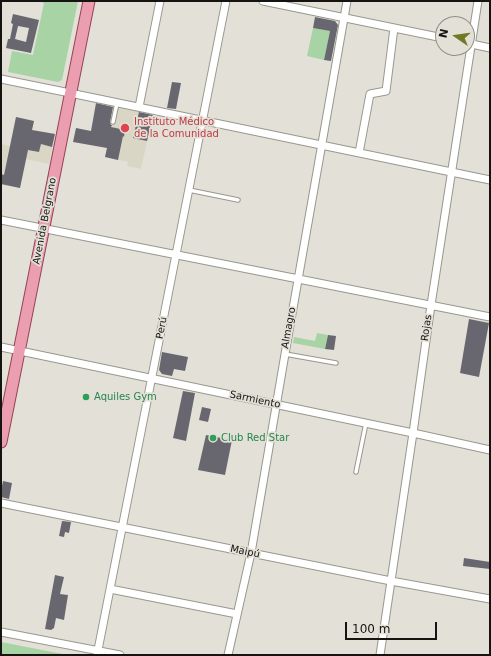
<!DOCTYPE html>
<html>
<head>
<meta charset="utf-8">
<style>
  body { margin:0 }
  #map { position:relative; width:491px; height:656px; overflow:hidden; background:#e3e1d7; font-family:"DejaVu Sans",sans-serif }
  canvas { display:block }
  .frame { position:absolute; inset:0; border:2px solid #151411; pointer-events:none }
  .north { position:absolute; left:435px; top:16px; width:40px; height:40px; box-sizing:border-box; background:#e3e1d7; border:1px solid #918f88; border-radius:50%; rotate:283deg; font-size:11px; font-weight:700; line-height:16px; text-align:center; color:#151411 }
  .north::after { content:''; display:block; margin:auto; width:14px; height:18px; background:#707a26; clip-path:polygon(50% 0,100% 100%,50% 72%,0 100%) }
  .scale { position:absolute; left:345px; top:622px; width:92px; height:18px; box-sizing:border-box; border:2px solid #151411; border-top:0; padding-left:5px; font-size:12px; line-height:14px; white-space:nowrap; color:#151411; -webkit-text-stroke:3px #e3e1d7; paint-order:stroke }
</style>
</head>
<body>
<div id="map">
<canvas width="491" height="656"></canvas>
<div class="frame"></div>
<div class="north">N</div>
<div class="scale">100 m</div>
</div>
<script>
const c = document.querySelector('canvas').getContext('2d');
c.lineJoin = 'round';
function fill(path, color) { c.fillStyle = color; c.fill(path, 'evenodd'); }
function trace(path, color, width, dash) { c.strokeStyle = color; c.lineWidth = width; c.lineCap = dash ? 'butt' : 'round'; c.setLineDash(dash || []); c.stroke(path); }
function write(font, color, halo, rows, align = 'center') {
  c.font = font + ' "DejaVu Sans",sans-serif'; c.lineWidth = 3.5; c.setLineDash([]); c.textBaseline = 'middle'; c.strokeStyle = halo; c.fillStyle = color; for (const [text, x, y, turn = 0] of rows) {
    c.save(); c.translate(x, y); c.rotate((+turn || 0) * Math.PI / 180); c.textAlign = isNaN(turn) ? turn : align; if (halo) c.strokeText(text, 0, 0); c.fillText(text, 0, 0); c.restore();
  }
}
fill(new Path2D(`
  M105 105 153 115 141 169 127 166 128 162 105 157 107 148 97 146Z
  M16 117 34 121 32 130 55 134 49 164 26 159 20 188 2 185 1 190V144L10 146Z`), '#dad6c5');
fill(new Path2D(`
  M38 1H78L62 80 58 82 8 72 12 51 33 55 44 3Z
  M313 28 330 31 324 60 307 56Z
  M317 333 328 335 325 349 293 343 294 337 315 341Z
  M1 642 68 655H1Z`), '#a7d3a5');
fill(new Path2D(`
  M13 14 39 20 31 53 6 48 8 39H10L13 24 11 23ZM18 26 29 28 26 42 15 39Z
  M315 17 335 21 338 25 331 61 324 60 330 31 313 28Z
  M172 82 181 83 176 109 167 108Z
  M96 103 113 107 110 122 111 125H112L111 127 125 130 124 137 123 136 118 160 105 157 107 148 73 142 76 128 91 131Z
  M139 112 153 115 147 141 133 138Z
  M16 117 34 121 32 130 55 134 52 147 41 144 39 152 28 150 20 188 1 184V174L4 175Z
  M469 319 489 323 479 377 460 373Z
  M328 335 336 336 334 350 325 349Z
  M162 352 188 357 185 371 174 369 172 376 162 374 159 370Z
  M183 391 195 393 186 441 173 438Z
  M202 407 211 409 208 422 199 420Z
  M206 435 232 440 225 475 198 470Z
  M3 481 12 483 9 499 1 497V491Z
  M62 521 71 522 69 533 65 532 64 537 59 536Z
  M464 558 490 562V569L463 566Z
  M55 575 64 577 60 594 68 595 64 620 56 618 54 628 51 630 45 629Z`), '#686770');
const lane = new Path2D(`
  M113 122 117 103
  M189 190 238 200
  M285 354 336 363
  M356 472 366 423`);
const street = new Path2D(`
  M263 1 443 38
  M467 43 490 48
  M1 79 70 93 490 180
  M139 107 160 1
  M359 153 370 94 386 91 394 28
  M1 220 490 317
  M1 347 413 433 490 450
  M1 503 391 581 490 599
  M110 589 237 614
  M1 632 120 655
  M97 655 226 1
  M228 655 251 553 285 354 347 1
  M380 655 413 433 431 305 478 1`);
const primary = new Path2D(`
  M1 442 89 1`);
trace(lane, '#99978e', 5.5);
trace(street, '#99978e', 9);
trace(primary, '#964355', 13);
trace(lane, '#fff', 3.5);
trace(street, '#fff', 7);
trace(primary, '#ea9eaf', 11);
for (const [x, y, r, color] of [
  [125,128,5,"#e0444e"],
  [86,397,4,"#2e9e5b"],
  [213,438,4,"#2e9e5b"]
]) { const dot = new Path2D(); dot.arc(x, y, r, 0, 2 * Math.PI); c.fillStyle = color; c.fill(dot); trace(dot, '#e3e1d7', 1.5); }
write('10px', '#be3a42', '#e3e1d7', [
  ["Instituto Médico",134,122],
  ["de la Comunidad",134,134]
], 'left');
write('10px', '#151411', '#e3e1d7', [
  ["Avenida Belgrano",45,221,-79],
  ["Perú",162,328,-79],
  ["Almagro",289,328,-80],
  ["Rojas",427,328,-82],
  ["Sarmiento",255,400,12],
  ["Maipú",245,552,12]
]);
write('10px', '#27864d', '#e3e1d7', [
  ["Aquiles Gym",94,397],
  ["Club Red Star",221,438]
], 'left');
</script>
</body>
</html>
